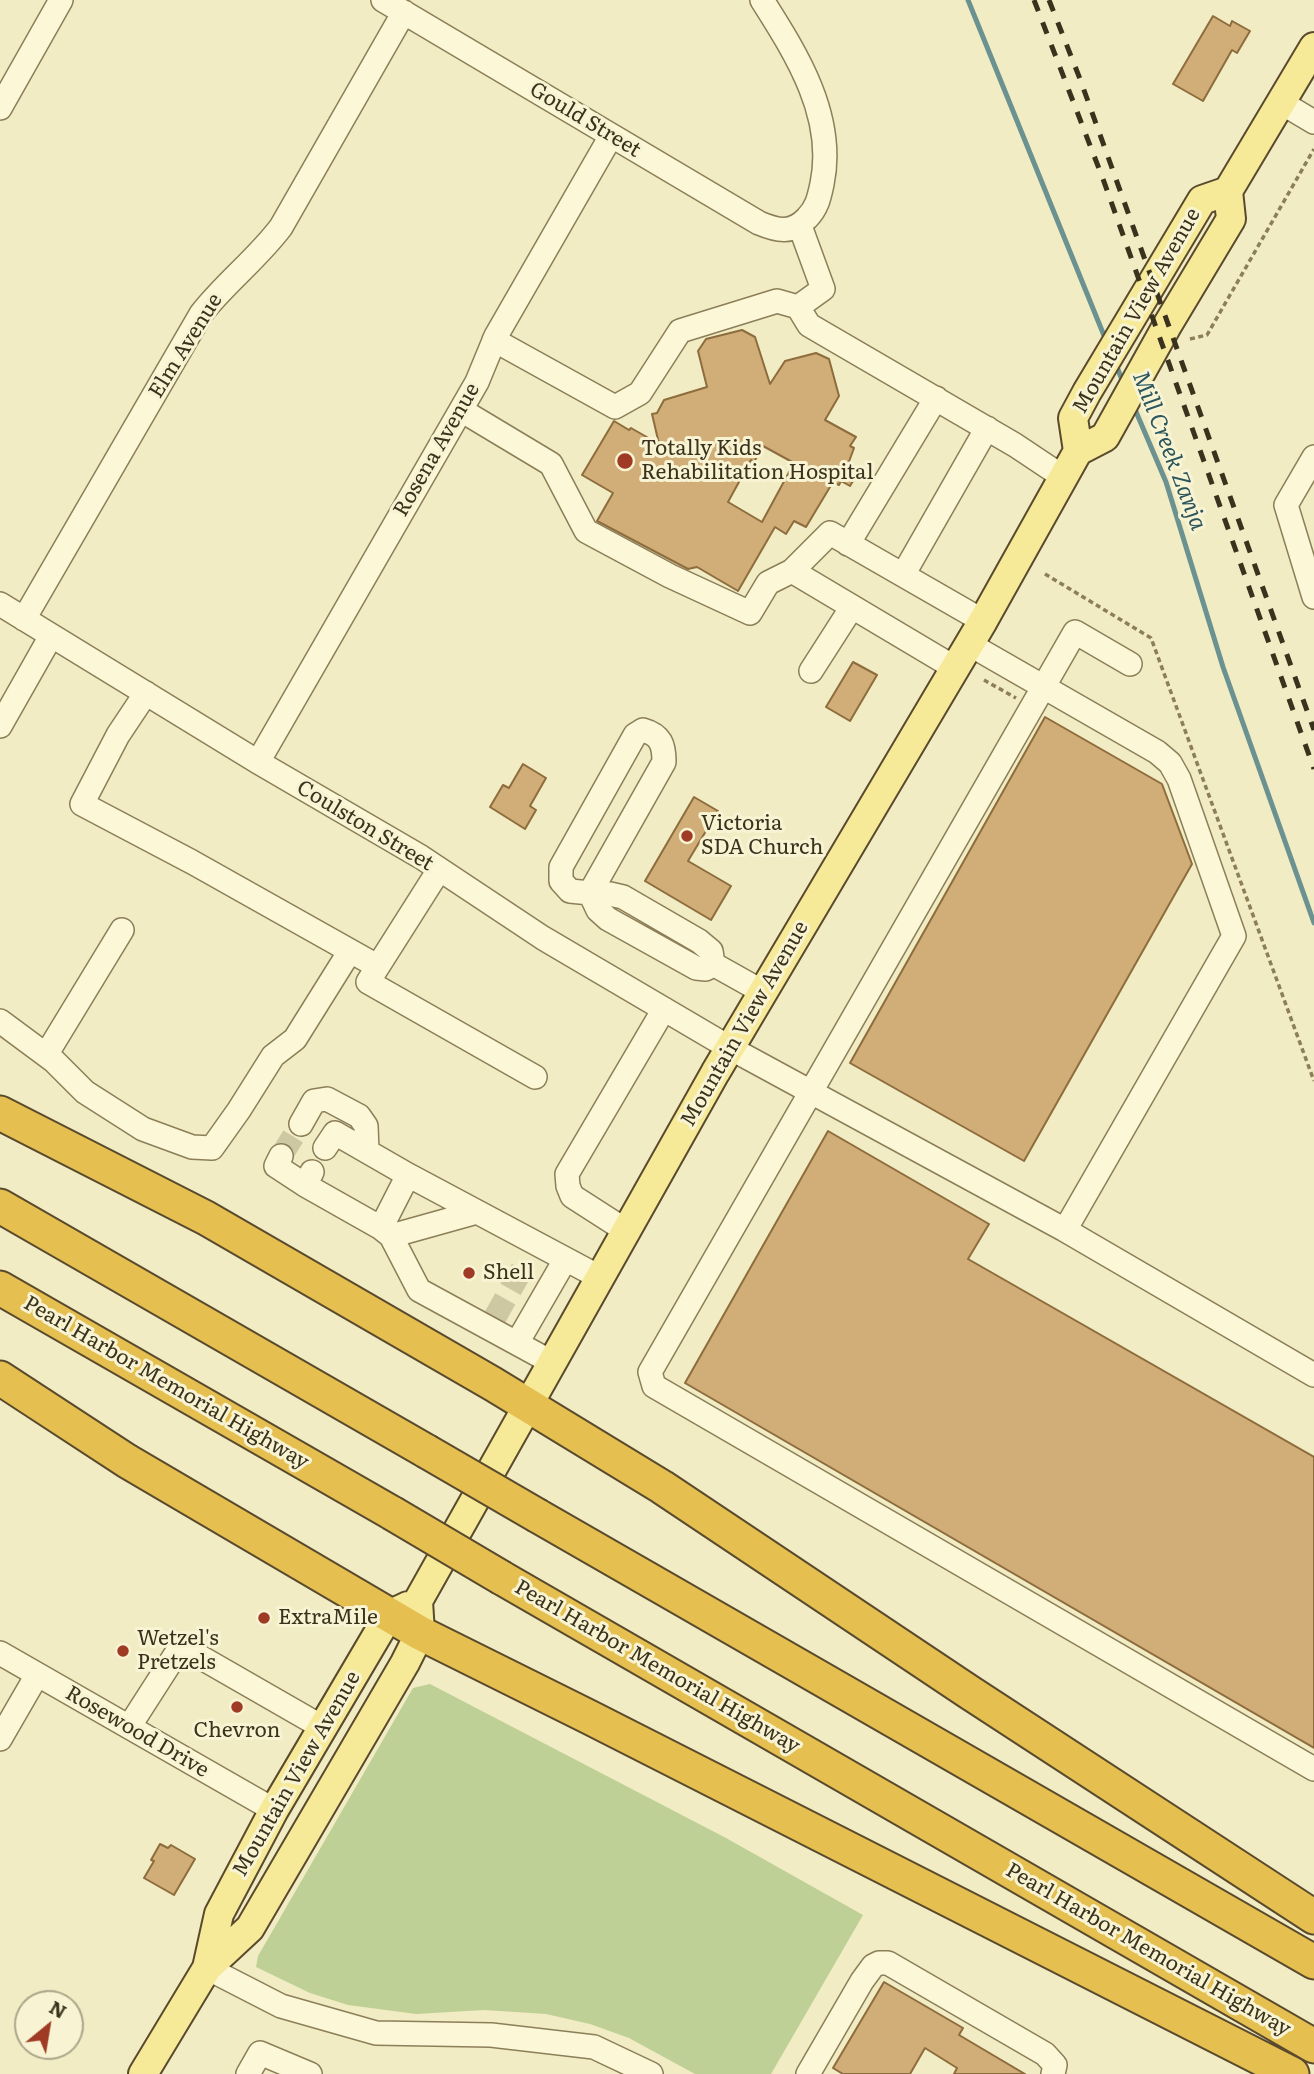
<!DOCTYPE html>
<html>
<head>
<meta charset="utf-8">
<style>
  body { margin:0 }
  #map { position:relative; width:1314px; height:2074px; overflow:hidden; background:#f1ecc3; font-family:Literata,serif }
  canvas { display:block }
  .north { position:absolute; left:14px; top:1990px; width:70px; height:70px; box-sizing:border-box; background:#f8f4d3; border:2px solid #aca68a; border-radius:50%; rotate:30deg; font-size:19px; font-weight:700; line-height:28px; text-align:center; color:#3b321d }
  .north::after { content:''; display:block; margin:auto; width:24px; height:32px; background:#9f3b25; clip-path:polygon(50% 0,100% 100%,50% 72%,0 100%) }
</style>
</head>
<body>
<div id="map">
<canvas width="1314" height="2074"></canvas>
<div class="north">N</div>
</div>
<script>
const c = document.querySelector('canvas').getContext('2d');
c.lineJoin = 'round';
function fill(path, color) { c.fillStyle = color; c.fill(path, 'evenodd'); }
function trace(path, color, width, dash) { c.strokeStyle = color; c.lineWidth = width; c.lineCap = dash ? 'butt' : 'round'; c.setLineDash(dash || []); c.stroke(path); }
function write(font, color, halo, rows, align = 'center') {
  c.font = font + ' Literata,serif'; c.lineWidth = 6; c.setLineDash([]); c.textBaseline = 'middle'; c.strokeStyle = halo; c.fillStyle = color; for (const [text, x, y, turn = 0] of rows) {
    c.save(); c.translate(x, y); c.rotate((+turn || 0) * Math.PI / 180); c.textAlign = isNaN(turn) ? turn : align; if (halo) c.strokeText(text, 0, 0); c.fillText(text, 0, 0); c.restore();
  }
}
fill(new Path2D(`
  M430 1684 726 1838 863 1915 771 2074H695L629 2038 590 2024 546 2014 484 2010 416 2014 348 2005 310 1993 256 1967 258 1956 413 1688Z`), '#bed096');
trace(new Path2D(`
  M968 0 1107 343
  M1115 362 1124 385
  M1134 407 1166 482 1223 667 1314 923`), '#6b9290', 5);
const building = new Path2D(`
  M1213 16 1230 26 1232 21 1250 31 1237 53 1232 50 1203 101 1173 84Z
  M742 330 755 337 770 384 785 361 816 353 829 359 839 396 825 420 856 437 850 446 854 448 847 467 857 474 850 486 841 481 839 485 833 482 806 527 794 521 786 534 775 527 738 591 697 567 688 569 597 521 613 493 582 475 614 421 629 430 631 428 659 444 652 414 657 413 664 400 707 387 698 351 706 339ZM763 446 794 463 762 522 728 502 751 460 754 462Z
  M853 662 877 675 850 721 826 707Z
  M1045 717 1162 784 1192 864 1024 1161 850 1063Z
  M523 764 546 778 530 806 536 810 525 829 490 807 503 785 509 788Z
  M694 797 718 811 688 861 731 886 711 920 645 881Z
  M828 1131 989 1224 968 1259 1314 1457V1748L685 1383Z
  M160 1844 168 1848 171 1845 195 1859 174 1895 144 1878 154 1861 151 1860Z
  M884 1982 963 2028 959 2035 1025 2074H954L957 2068 925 2048 910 2074H843L833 2068Z`);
fill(building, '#d1ad77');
trace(building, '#8d6c3d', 2);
trace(new Path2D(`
  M281 1156 301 1124
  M494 1319 526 1262`), '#cdc7a2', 23, [23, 11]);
const minor = new Path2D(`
  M383 0 759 223C778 231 792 234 807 218 817 208 819 198 822 184 836 117 797 55 762 0
  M1282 103 1314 122
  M0 108 61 0
  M798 307 823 289 800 226
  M494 340 615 407 640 393 680 331 777 301 798 307 809 325 1015 445 1063 477
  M461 410 551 464 586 531 670 576 750 613 768 583 792 571
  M1314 457 1286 505 1314 597
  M848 544 936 398
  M903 575 987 428
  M0 604 258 762 421 857 543 938 730 1048 1065 1230
  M24 619 201 314C225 283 257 259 281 227L404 12
  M969 644 1157 752 1170 763 1179 779 1234 936 1065 1230 1314 1375
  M1130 664 1075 632 650 1372 654 1386 1314 1769
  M955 668 792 571 830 533 983 621
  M811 671 852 607
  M146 693 118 735 82 804 192 862 377 966
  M0 726 51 636
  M643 730C661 735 664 745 664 762L590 893 570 891 561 881V867L635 735Z
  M258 762 477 382 496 336 611 136
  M439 870 368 982 535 1077
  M590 893 610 894 623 897 699 941 711 951 713 964 706 969 696 968 608 919 598 910Z
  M713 964 763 992
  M0 1021 54 1061 85 1092 143 1129 192 1147 212 1148 239 1110 273 1056 295 1039 350 951
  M46 1055 122 930
  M301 1124 314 1101 327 1099 359 1116 366 1126 367 1151
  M325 1148 335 1133 408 1175
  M281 1156 276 1166 305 1185
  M312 1172 305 1185 381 1228
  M628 1232 572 1196 568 1186 567 1174 664 1009
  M391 1236 477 1212
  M517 1343 565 1260
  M553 1363 419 1290 391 1236 381 1228 408 1175 601 1278
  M0 1653 274 1810
  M129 1727 181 1646 322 1727
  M0 1739 37 1675
  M207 1968 281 2006 376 2033 491 2035 594 2047 651 2074
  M248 2074 260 2053 310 2074
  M808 2074 862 1981 873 1966 879 1963H888L1045 2054 1055 2065 1053 2074`);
const major = new Path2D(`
  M1078 451 1073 418 1087 392 1202 200 1228 191
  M207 1968 219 1914 274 1810 389 1615 408 1606
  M143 2074 207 1968 250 1928 405 1663 420 1633 418 1601 715 1073 983 621 1078 451 1105 437 1168 324 1231 219 1228 191 1314 47`);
const highway = new Path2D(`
  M0 1113 206 1218 493 1384 662 1487 969 1692 1314 1917
  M0 1206 426 1451
  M0 1288 392 1513
  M0 1378 127 1461 420 1633 589 1717 1292 2074
  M538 1516 1314 1962
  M502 1578 1314 2046`);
trace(minor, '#8c7e58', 26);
trace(major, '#5a4a2d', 32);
trace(highway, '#5a4a2d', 37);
trace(new Path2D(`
  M1190 339 1207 335 1314 149
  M1045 574 1151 638 1314 1081
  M984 680 1016 698`), '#8c7e58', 3.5, [5, 3.5]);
trace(minor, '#fbf7d7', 23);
trace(major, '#f6ea99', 28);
trace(highway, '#e5bf4f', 33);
trace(new Path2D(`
  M1034 0 1103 179 1314 769
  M1049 0 1080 79 1314 730`), '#3b321d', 5, [12, 12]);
const highwayBridge = new Path2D(`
  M426 1451 538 1516
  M392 1513 502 1578`);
trace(highwayBridge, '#5a4a2d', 37, []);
trace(highwayBridge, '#e5bf4f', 33);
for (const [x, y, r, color] of [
  [625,461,9,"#9f3b25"],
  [687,836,7,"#9f3b25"],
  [469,1273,7,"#9f3b25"],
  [264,1618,7,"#9f3b25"],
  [123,1651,7,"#9f3b25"],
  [237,1707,7,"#9f3b25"]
]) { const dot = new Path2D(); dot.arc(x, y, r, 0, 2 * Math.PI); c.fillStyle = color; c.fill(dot); trace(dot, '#f8f4d3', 2.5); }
write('21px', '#3b321d', '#f8f4d3', [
  ["Gould Street",585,120,31],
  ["Mountain View Avenue",1137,311,-60],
  ["Elm Avenue",186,346,-58],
  ["Rosena Avenue",437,450,-60],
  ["Coulston Street",365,826,31],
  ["Mountain View Avenue",745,1024,-60],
  ["Pearl Harbor Memorial Highway",166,1383,30],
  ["Pearl Harbor Memorial Highway",657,1667,30],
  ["Rosewood Drive",137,1732,30],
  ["Mountain View Avenue",297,1774,-60],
  ["Pearl Harbor Memorial Highway",1148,1950,30]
]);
write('21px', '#3b321d', '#f8f4d3', [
  ["Totally Kids",641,449],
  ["Rehabilitation Hospital",641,473],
  ["Victoria",701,824],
  ["SDA Church",701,848],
  ["Shell",483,1273],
  ["ExtraMile",278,1618],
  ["Wetzel's",137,1639],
  ["Pretzels",137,1663],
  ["Chevron",237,1731,"center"]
], 'left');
write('italic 23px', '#2c565c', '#f8f4d3', [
  ["Mill Creek Zanja",1169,451,69]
]);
</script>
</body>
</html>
